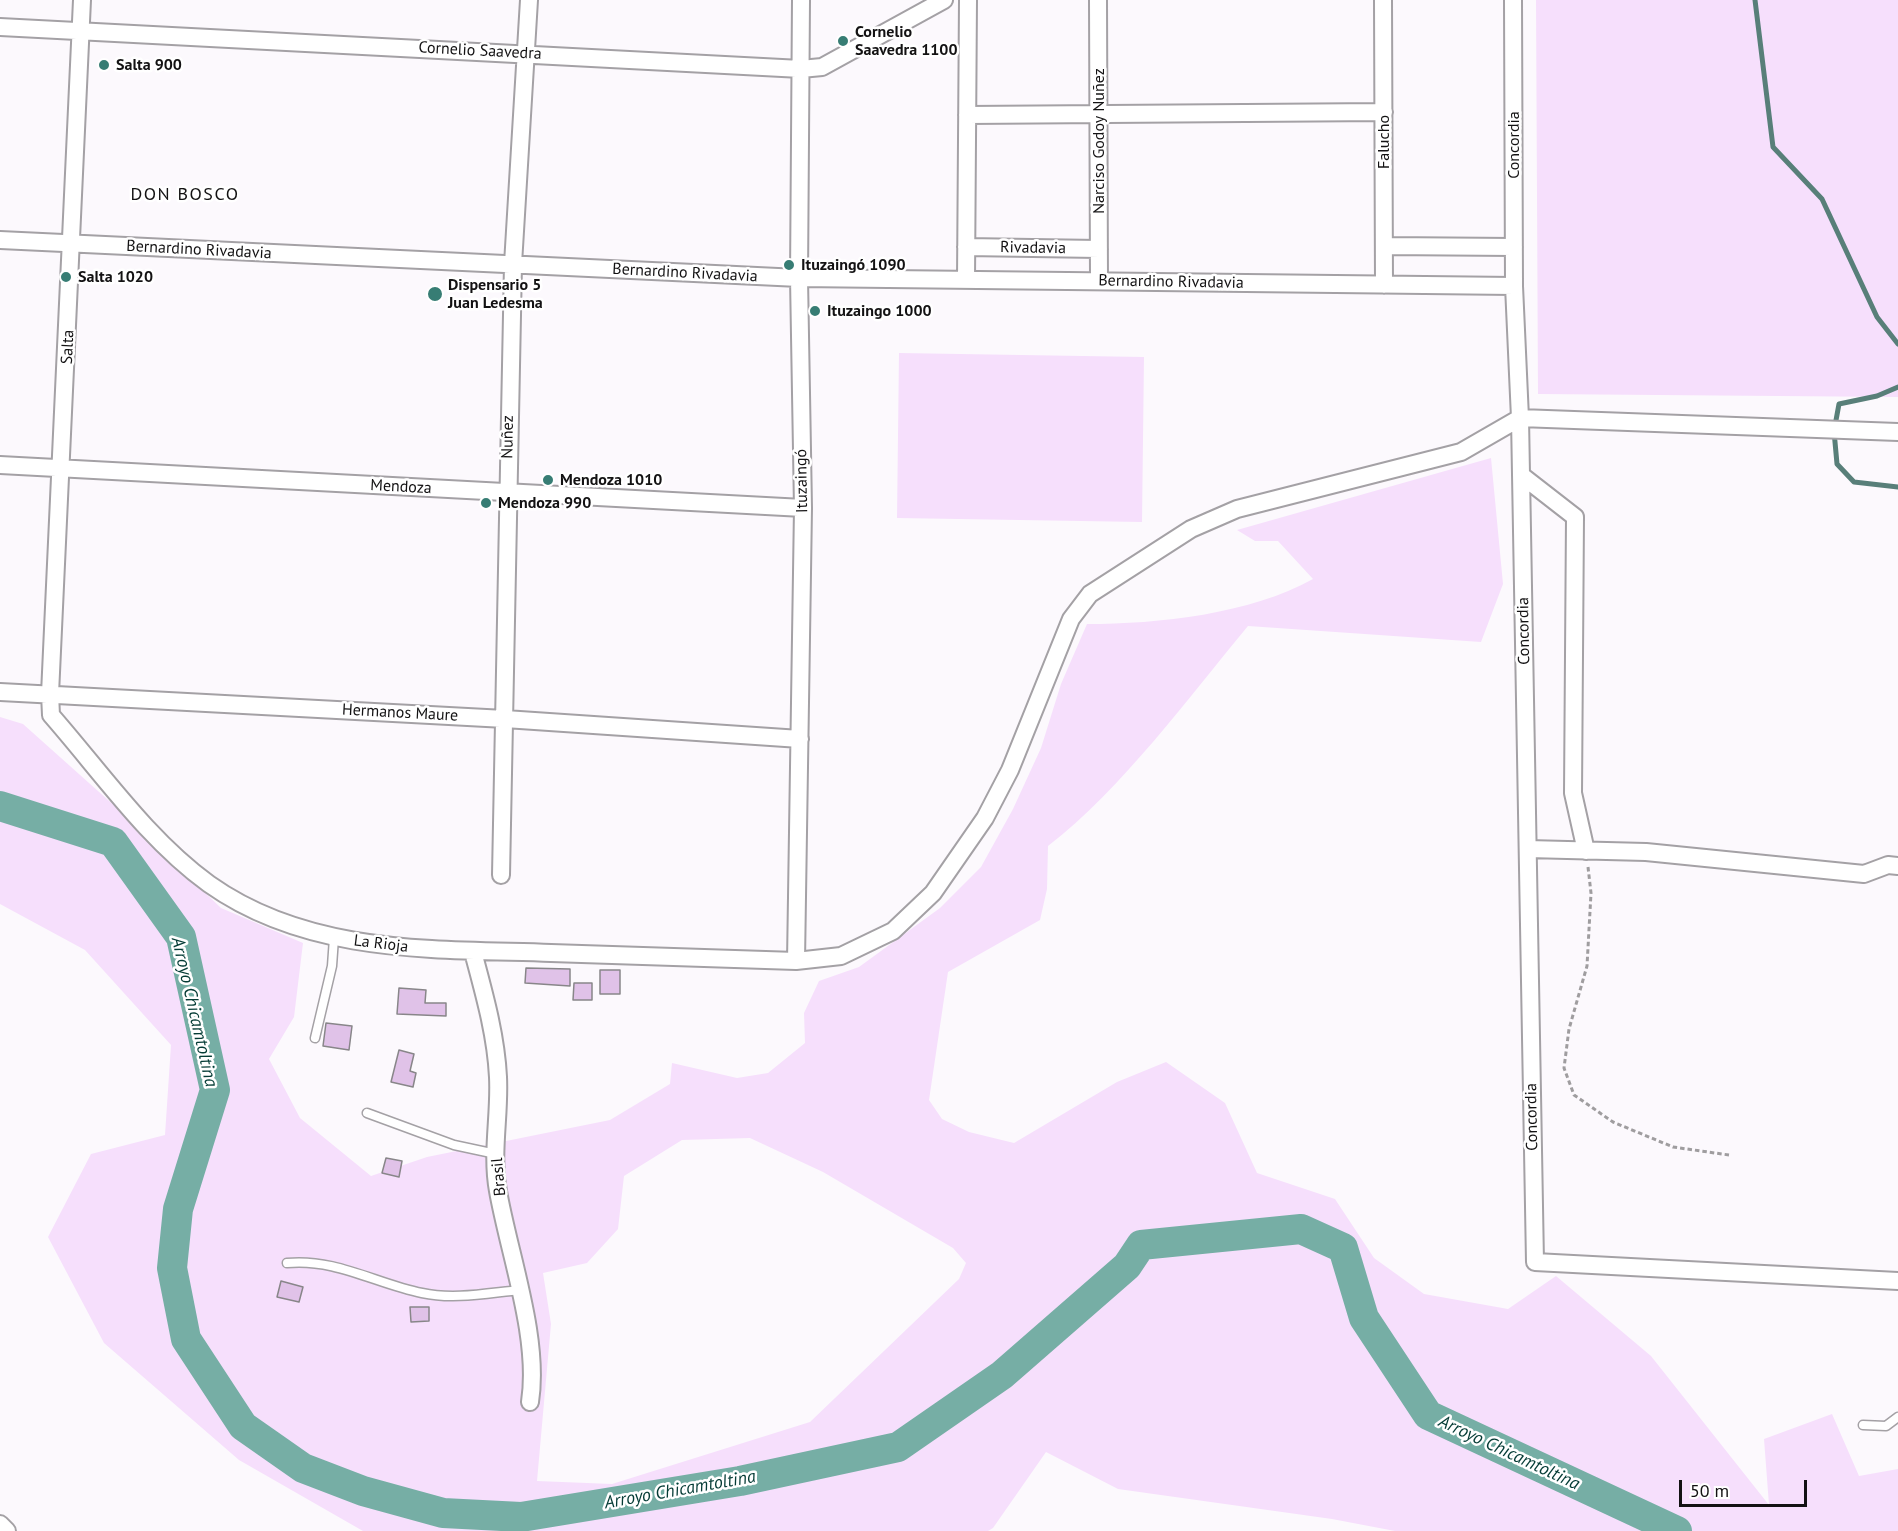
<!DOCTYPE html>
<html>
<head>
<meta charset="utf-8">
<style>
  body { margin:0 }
  #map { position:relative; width:1898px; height:1531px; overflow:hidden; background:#fcf9fd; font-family:"PT Sans",sans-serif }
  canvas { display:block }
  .scale { position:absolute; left:1679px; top:1480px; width:128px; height:27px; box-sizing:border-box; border:3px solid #131213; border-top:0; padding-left:8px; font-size:18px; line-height:21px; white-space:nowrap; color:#131213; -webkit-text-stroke:4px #fff; paint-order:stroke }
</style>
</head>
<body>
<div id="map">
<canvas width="1898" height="1531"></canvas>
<div class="scale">50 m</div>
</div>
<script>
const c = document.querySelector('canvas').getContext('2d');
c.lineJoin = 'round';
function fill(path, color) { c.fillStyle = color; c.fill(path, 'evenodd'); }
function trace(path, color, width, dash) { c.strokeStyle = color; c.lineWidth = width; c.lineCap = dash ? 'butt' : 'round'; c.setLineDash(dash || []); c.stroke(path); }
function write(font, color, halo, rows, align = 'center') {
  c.font = font + ' "PT Sans",sans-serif'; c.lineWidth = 5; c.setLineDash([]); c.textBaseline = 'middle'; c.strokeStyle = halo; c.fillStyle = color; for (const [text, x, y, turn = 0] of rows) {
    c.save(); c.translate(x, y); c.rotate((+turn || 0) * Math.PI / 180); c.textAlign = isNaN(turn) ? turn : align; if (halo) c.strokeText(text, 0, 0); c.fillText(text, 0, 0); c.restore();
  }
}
fill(new Path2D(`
  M1536 0H1898V397L1538 394Z
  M899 353 1144 357 1142 522 897 518Z
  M1491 458 1503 584 1481 642 1248 626C1188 698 1122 789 1048 846L1047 889 1040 920 948 972 929 1100 942 1119 969 1132 1014 1143 1117 1082 1166 1062 1225 1103 1257 1173 1335 1199 1374 1258 1424 1294 1508 1309 1556 1276 1651 1356 1769 1505 1764 1439 1832 1414 1859 1476 1898 1469V1531H1395L1332 1519 1118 1489 1046 1452 993 1528 988 1531H363L239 1460 104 1343 48 1237 91 1154 165 1135 171 1045 85 950 0 904V717L23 724 117 808 221 908 303 943 294 1017 269 1059 300 1118 371 1176 427 1157 610 1120 670 1084 672 1063 737 1078 768 1073 805 1043 804 1013 819 981 859 967 940 908 981 867 1013 809 1041 748 1061 684 1087 624C1159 624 1250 614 1313 579L1278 541H1255L1237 530ZM750 1138 823 1172 953 1248 966 1263 959 1279 810 1422 612 1484 537 1481 551 1324 543 1273 587 1263 618 1229 624 1176 682 1140Z`), '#f6dffc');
trace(new Path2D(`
  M1755 0 1773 147 1822 199 1877 317 1898 344
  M1898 387 1877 396 1839 404 1834 431 1837 464 1854 482 1898 487`), '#587f79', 5);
trace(new Path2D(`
  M0 806 113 842 181 937 215 1090 178 1209 172 1268 186 1339 243 1426 303 1468 363 1491 443 1513 521 1517 740 1481 898 1447 1002 1375 1127 1266 1141 1245 1301 1229 1343 1248 1364 1318 1428 1415 1677 1531`), '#76aea5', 30);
const building = new Path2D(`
  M526 968 570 969V986L525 983Z
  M600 970H620V994H600Z
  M574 983H592V1000H573Z
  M399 988 426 990 425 1003H446V1016L397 1014Z
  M326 1023 352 1026 349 1050 323 1046Z
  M399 1050 414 1054 410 1071 416 1073 413 1087 391 1082Z
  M386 1158 402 1161 399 1177 382 1173Z
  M281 1281 303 1287 299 1302 277 1297Z
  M410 1307H429V1321L411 1322Z`);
fill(building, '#e0c2e8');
trace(building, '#888689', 1.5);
const service = new Path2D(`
  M315 1038 332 966 334 938
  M367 1113 454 1145 496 1154
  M287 1263C335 1258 377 1284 422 1293 454 1300 488 1293 520 1290
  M1863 1425 1886 1426 1898 1417`);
const minor = new Path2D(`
  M82 0 50 694 51 715C101 772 147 839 209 884 309 955 435 949 551 953 633 956 714 958 796 961L841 956 893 931 933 893 985 818 1010 770 1071 619 1090 594 1191 529 1237 509 1461 452 1520 418 1898 432
  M1098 0 1099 281
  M1383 0 1384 285
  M1513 0 1514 286 1520 418 1535 1262 1898 1281
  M0 27 801 69 822 67 944 0
  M967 115 1384 112
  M0 240 799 278 1514 286
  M1384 246 1514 247
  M966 247 1099 249
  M966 280 968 0
  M0 465 803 508
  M1521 475 1575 517 1573 793 1586 851
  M0 692 505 719 800 739
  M1528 849 1646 852 1864 874 1888 865 1898 866
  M501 875 513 264 529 0
  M473 952C484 993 496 1035 498 1077 500 1115 491 1153 498 1191 509 1254 540 1338 530 1402
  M796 961 803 508 799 278 801 0
  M0 1524 7 1531`);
trace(service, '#a4a1a5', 11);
trace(minor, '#a4a1a5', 20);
trace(new Path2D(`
  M1588 867 1591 893 1587 966 1569 1029 1564 1068 1574 1095 1613 1122 1673 1147 1729 1155`), '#9f9d9f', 3, [4.5, 3]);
trace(service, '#fff', 8);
trace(minor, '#fff', 16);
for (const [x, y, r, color] of [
  [843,41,6,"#377d74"],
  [104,65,6,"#377d74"],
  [789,265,6,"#377d74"],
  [66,277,6,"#377d74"],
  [435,294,8,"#377d74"],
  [815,311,6,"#377d74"],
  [548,480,6,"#377d74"],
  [486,503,6,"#377d74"]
]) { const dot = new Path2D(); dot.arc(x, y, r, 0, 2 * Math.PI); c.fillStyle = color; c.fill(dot); trace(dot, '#fff', 2); }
write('bold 16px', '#131213', '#fff', [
  ["Cornelio",855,32],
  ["Saavedra 1100",855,50],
  ["Salta 900",116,65],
  ["Ituzaingó 1090",801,265],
  ["Salta 1020",78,277],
  ["Dispensario 5",448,285],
  ["Juan Ledesma",448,303],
  ["Ituzaingo 1000",827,311],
  ["Mendoza 1010",560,480],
  ["Mendoza 990",498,503]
], 'left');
write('16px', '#131213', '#fff', [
  ["Cornelio Saavedra",480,51,3],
  ["Narciso Godoy Nuñez",1099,141,-90],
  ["Falucho",1384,142,-90],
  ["Concordia",1514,145,-90],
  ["Rivadavia",1033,248,1],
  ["Bernardino Rivadavia",199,250,3],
  ["Bernardino Rivadavia",685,273,3],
  ["Bernardino Rivadavia",1171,282,1],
  ["Salta",68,347,-87],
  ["Nuñez",508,437,-89],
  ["Ituzaingó",802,481,-91],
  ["Mendoza",401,487,3],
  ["Concordia",1524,631,-91],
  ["Hermanos Maure",400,713,3],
  ["La Rioja",381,944,7],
  ["Concordia",1532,1117,-91],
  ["Brasil",499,1177,-95]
]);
c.letterSpacing = '1.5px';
write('18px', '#131213', '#fff', [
  ["DON BOSCO",185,195]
]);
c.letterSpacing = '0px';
write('italic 18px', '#043b35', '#fff', [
  ["Arroyo Chicamtoltina",194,1012,77],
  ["Arroyo Chicamtoltina",1509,1453,25],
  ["Arroyo Chicamtoltina",680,1490,-10]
]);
</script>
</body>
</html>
